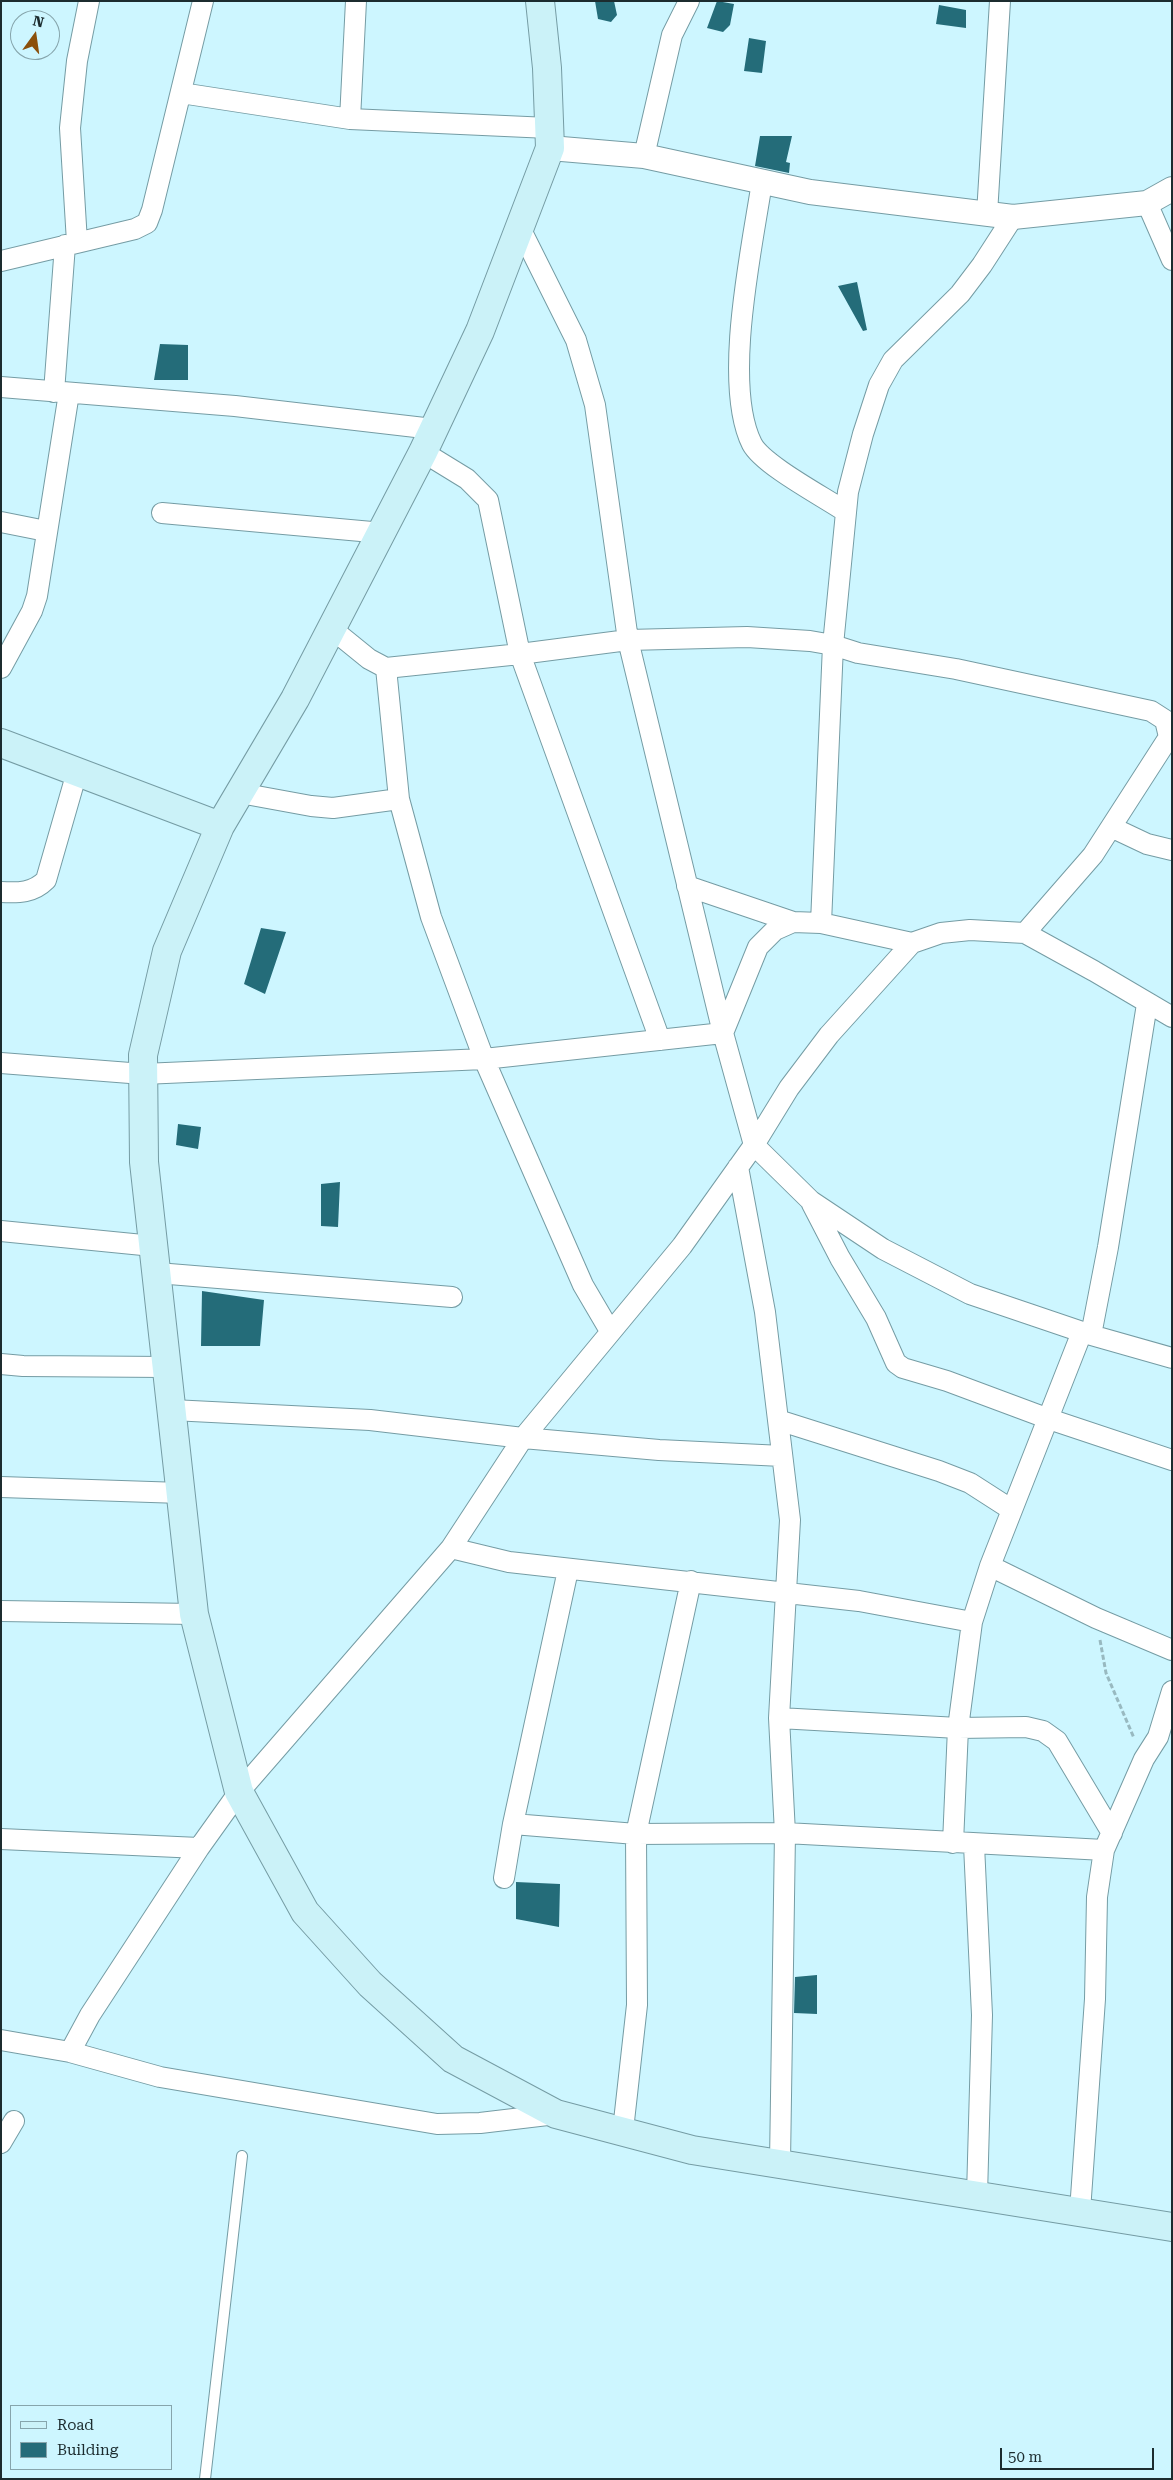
<!DOCTYPE html>
<html>
<head>
<meta charset="utf-8">
<style>
  body { margin:0 }
  #map { position:relative; width:1173px; height:2480px; overflow:hidden; background:#cdf6ff; font-family:"Roboto Serif",serif }
  canvas { display:block }
  .frame { position:absolute; inset:0; border:2px solid #1c2c2f; pointer-events:none }
  .legend { position:absolute; left:10px; top:2405px; width:162px; height:65px; box-sizing:border-box; background:#cdf6ff; border:1px solid #86a5ac; margin:0; padding:6px 9px; list-style:none; font-size:15px; color:#1c2c2f }
  .legend li { display:flex; align-items:center; gap:10px; height:25px }
  .legend b { width:25px; border:1px solid #86a5ac }
  .north { position:absolute; left:10px; top:10px; width:50px; height:50px; box-sizing:border-box; background:#cdf6ff; border:1px solid #86a5ac; border-radius:50%; rotate:14deg; font-size:14px; font-weight:700; line-height:20px; text-align:center; color:#1c2c2f }
  .north::after { content:''; display:block; margin:auto; width:18px; height:22px; background:#8b500b; clip-path:polygon(50% 0,100% 100%,50% 72%,0 100%) }
  .scale { position:absolute; left:1000px; top:2448px; width:154px; height:22px; box-sizing:border-box; border:2px solid #1c2c2f; border-top:0; padding-left:6px; font-size:15px; line-height:18px; white-space:nowrap; color:#1c2c2f; -webkit-text-stroke:4px #cdf6ff; paint-order:stroke }
</style>
</head>
<body>
<div id="map">
<canvas width="1173" height="2480"></canvas>
<div class="frame"></div>
<ul class="legend">
<li><b style="height:6px;background:#cbf2f8"></b>Road</li>
<li><b style="height:14px;background:#246c79"></b>Building</li>
</ul>
<div class="north">N</div>
<div class="scale">50 m</div>
</div>
<script>
const c = document.querySelector('canvas').getContext('2d');
c.lineJoin = 'round';
function fill(path, color) { c.fillStyle = color; c.fill(path, 'evenodd'); }
function trace(path, color, width, dash) { c.strokeStyle = color; c.lineWidth = width; c.lineCap = dash ? 'butt' : 'round'; c.setLineDash(dash || []); c.stroke(path); }
fill(new Path2D(`
  M595 1H614L617 15 611 22 598 19Z
  M717 1 734 4 730 25 723 32 707 28Z
  M939 5 966 10V28L936 24Z
  M749 38 766 41 762 73 744 71Z
  M760 136H792L786 162 790 163 789 173 755 166Z
  M857 282 867 330 863 331 838 286Z
  M160 344 188 345V380H154Z
  M261 928 286 932 265 994 244 984Z
  M178 1124 201 1127 198 1149 176 1145Z
  M340 1182 338 1227 321 1226V1184Z
  M202 1291 264 1300 260 1346H201Z
  M516 1882 560 1884 559 1927 516 1919Z
  M817 1975V2014L794 2013 795 1977Z`), '#246c79');
const service = new Path2D(`
  M205 2479 242 2156`);
const minor = new Path2D(`
  M181 93 350 119 549 128
  M350 119 356 1
  M644 156 672 35 689 1
  M762 182C752 248 722 384 752 444 763 465 824 497 846 512
  M1147 203 1172 260
  M987 214 1000 1
  M520 228 576 340 595 405 628 640 723 1033 754 1145 811 1201 883 1249 970 1294 1091 1335 1172 1358
  M77 242 70 128 77 61 89 1
  M1 261 135 229 147 223 152 210 203 1
  M1 387 235 406 433 429
  M54 392 65 245
  M423 452 467 479 488 500 520 654 660 1040
  M162 513 383 533
  M1 522 46 531
  M332 629 369 659 386 668 399 799 431 917 484 1059 583 1285 610 1331
  M1 668 32 611 37 596 69 393
  M386 668 520 654 628 640 747 637 810 641 833 645 858 653 956 669 1151 711 1165 720 1169 737 1093 855 1025 933
  M240 793 311 806 333 808 399 799
  M1111 827 1147 844 1172 850
  M687 886 793 922 821 923 912 943
  M1 892C19 893 33 893 46 880L77 772
  M821 923 833 645 848 492 863 434 879 385 893 360 960 294 982 265 1013 217
  M1 1063 143 1074 484 1059 723 1033 758 947 775 930 793 922
  M738 1167 765 1312 790 1520 779 1718 785 1833 780 2162
  M812 1204 840 1258 876 1318 896 1363 903 1368 947 1381 1049 1419 1172 1460
  M1 1231 153 1246
  M157 1273 452 1297
  M1091 1335 1108 1247 1147 1004
  M1 1364 23 1366 167 1367
  M172 1410 370 1420 523 1438 659 1450 782 1456
  M778 1420 939 1471 970 1483 1012 1510
  M1 1487 181 1493
  M451 1548 509 1562 859 1601 972 1622
  M990 1566 1096 1618 1172 1650
  M1 1611 194 1614
  M779 1718 958 1728 1026 1727 1043 1731 1057 1741 1112 1833
  M513 1824 636 1834 785 1833 1104 1850
  M1 1839 199 1848
  M953 1843 958 1728 972 1622 990 1566 1082 1332
  M974 1845 982 2015 977 2195
  M504 1878 513 1824 568 1570
  M1 2040 70 2052 160 2077 437 2124 480 2123 556 2114
  M70 2052 90 2015 199 1848 239 1792 451 1548 523 1438 682 1246 754 1145 789 1088 829 1035 912 943 941 933 970 930 1025 933 1094 971 1172 1017
  M623 2130 637 2005 636 1834 691 1581
  M1 2143 14 2121
  M1080 2211 1095 1999 1097 1897 1104 1850 1144 1759 1158 1737 1172 1691`);
const tertiary = new Path2D(`
  M550 148 644 156 810 192 1013 217 1147 203 1172 189`);
const secondary = new Path2D(`
  M540 1 547 68 550 148 480 331 423 452 295 699 220 826 167 951 143 1055 144 1162 194 1614 239 1792 305 1912 370 1984 453 2059 556 2114 692 2150 1172 2227
  M1 743 220 826`);
trace(service, '#759ca4', 12);
trace(minor, '#759ca4', 22);
trace(tertiary, '#759ca4', 26);
trace(secondary, '#759ca4', 30);
trace(new Path2D(`
  M1100 1640 1106 1673 1134 1738`), '#98b9c0', 3, [5, 2.5]);
trace(service, '#fff', 10);
trace(minor, '#fff', 20);
trace(tertiary, '#fff', 24);
trace(secondary, '#cbf2f8', 28);
</script>
</body>
</html>
